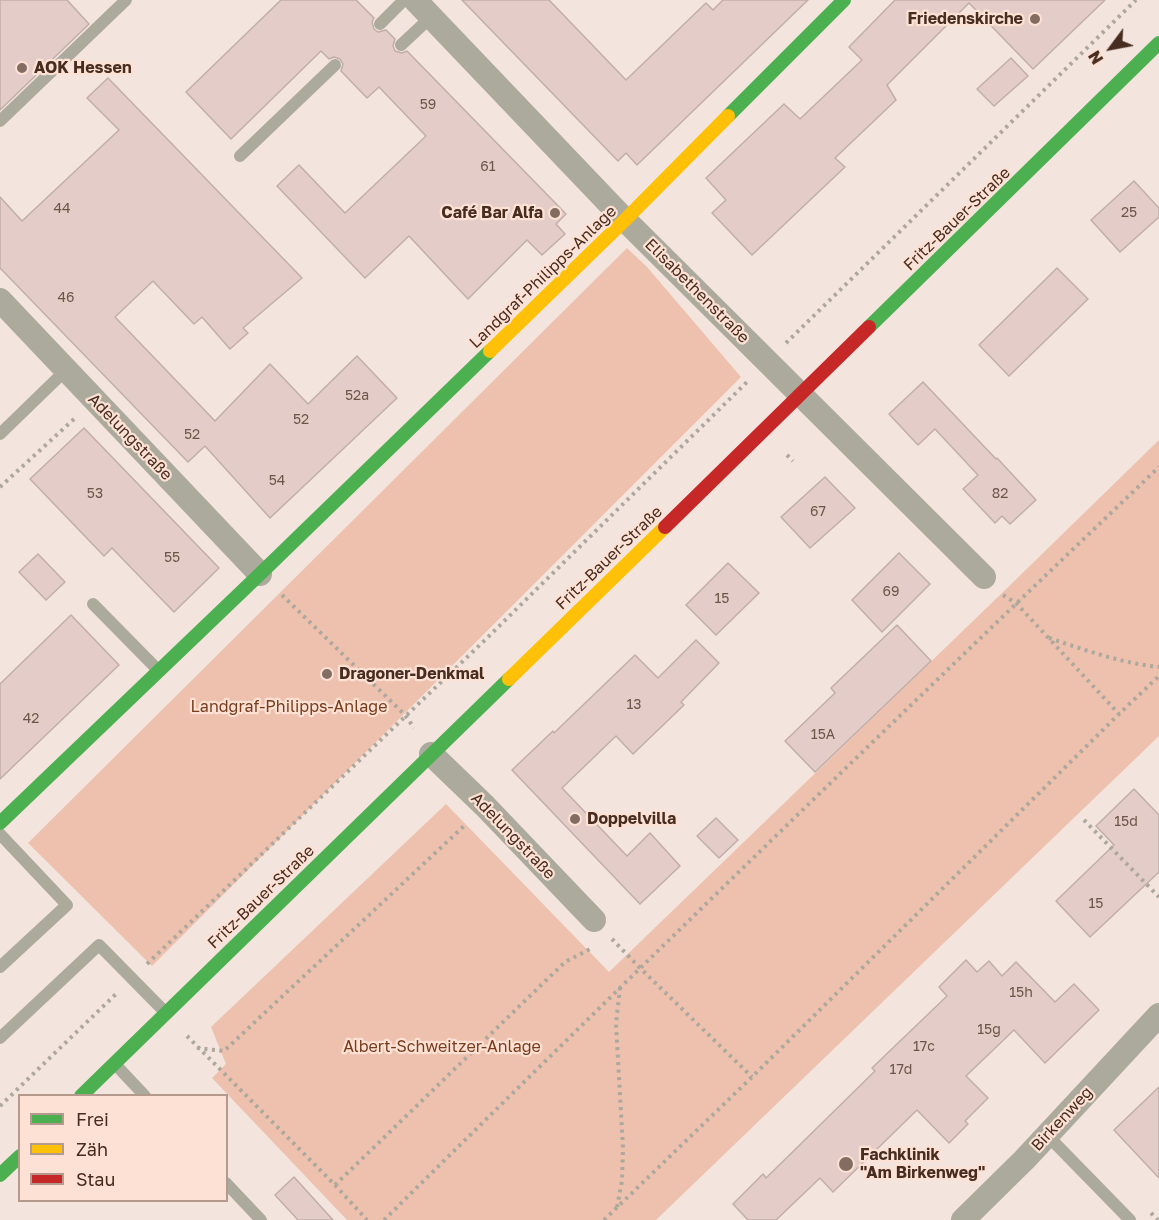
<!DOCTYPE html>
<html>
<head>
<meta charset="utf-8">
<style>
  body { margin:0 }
  #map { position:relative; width:1159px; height:1220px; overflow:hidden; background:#f3e4dd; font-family:"Golos Text",sans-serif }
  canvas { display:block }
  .legend { position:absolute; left:18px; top:1094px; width:210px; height:108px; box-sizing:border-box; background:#fce1d4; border:2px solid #b4998c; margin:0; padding:8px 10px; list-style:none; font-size:18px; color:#472d20 }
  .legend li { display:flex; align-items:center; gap:12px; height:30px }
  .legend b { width:30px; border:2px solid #b4998c }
  .north { position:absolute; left:1081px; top:18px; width:60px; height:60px; -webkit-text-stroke:4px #fce1d4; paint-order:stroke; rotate:238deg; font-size:16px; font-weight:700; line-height:24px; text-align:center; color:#472d20 }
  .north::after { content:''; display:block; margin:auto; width:21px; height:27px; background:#472d20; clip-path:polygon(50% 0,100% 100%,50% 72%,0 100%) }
</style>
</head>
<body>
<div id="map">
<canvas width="1159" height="1220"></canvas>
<ul class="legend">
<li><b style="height:8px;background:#4caf50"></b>Frei</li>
<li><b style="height:8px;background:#ffc107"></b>Zäh</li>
<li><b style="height:8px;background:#c62828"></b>Stau</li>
</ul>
<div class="north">N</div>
</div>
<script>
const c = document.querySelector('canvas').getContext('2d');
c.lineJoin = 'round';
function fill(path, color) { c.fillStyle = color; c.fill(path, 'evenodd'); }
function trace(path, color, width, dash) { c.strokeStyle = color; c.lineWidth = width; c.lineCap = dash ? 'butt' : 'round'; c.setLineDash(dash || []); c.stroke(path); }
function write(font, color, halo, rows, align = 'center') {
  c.font = font + ' "Golos Text",sans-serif'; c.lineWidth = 4.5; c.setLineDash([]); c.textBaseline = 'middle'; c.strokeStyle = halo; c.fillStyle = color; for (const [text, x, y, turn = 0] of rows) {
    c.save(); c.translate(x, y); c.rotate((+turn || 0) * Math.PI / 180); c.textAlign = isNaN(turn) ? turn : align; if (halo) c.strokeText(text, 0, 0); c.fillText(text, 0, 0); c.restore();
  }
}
fill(new Path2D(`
  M627 248 647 267 741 377 152 966 28 843Z
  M1159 440V736L656 1220H347L212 1078 226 1064 211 1027 446 804 609 972 1001 594Z`), '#edc1ad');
const building = new Path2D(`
  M0 0H67L89 24 0 110Z
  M281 0H356L374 18 372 22 374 29 378 32 386 30 395 39 393 46 395 51 402 53 407 51 566 214 556 224 565 234 542 255 527 240 468 299 409 236 365 278 277 186 299 165 345 213 426 136 379 87 367 98 341 71 343 64 340 59 334 57 329 59 321 51 231 139 186 92Z
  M462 0H549L626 80 706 3 713 10 723 0H808L637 165 626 153 618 161Z
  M895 0H1105L1033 69 969 3 887 85 896 100 835 158 845 167 752 255 712 213 726 200 706 178 784 104 800 119 862 60 849 47Z
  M1011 58 1028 76 994 106 977 89Z
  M108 78 302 278 243 328 248 333 230 349 202 317 194 324 153 281 115 317 215 421 270 364 308 404 357 356 397 398 270 518 205 446 188 462 0 268V197L22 221 119 130 87 98Z
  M1134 181 1159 208V217L1120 252 1091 220Z
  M1057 268 1088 299 1009 376 979 345Z
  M923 382 996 459 997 458 1036 500 1010 524 1002 516 995 523 963 489 978 475 935 429 918 445 889 414Z
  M84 428 219 568 174 612 112 548 104 556 30 479Z
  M825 477 855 508 810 548 781 517Z
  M899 553 930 584 882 632 852 600Z
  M38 554 65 582 46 600 19 572Z
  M728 563 759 593 716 635 686 605Z
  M71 615 119 665 0 779V684Z
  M897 625 931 661 815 772 785 741 835 693 831 688Z
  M696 640 719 663 681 702 684 705 633 754 616 736 562 788 627 856 650 833 680 866 640 904 512 770 553 731 554 733 635 655 658 678Z
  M1134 789 1159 815V872L1090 937 1056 901 1114 845 1096 826Z
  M716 818 738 840 719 858 697 836Z
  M966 960 977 972 989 961 1002 976 1016 962 1055 1002 1074 984 1099 1010 1045 1063 1014 1030 966 1076 988 1098 965 1121 968 1124 949 1143 917 1110 833 1192 820 1178 776 1220H748L733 1204 763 1174 766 1178 875 1071 872 1068 947 996 939 987Z
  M1159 1087V1178L1114 1130Z
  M294 1177 333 1220H298L275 1195Z`);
fill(building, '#e4cdc8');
trace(building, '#c2aea9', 1.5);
trace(new Path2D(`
  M786 343 1136 0
  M787 455 793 461
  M0 487 74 419
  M282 595 405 715 414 728
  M1003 595 1016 603 1119 714
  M1049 638C1085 650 1121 663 1159 667
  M1084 820 1159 897
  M612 939 640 968 752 1077
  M147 964 485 640 749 380
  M187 1036 335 1185 367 1220
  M197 1048 224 1051 465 825
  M0 1106 118 992
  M335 1185 565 962 592 948
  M617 1207 622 1181 623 1148 616 1024 620 988
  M1151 1213 1158 1220
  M384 1220C640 967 898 716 1159 467
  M604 1220 752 1077 1119 714 1159 676`), '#ada89d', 4, [3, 4.5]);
trace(new Path2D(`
  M380 24 404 0
  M401 45 431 17
  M0 121 126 0
  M240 156 335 65
  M0 434 66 370
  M93 604 158 670
  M0 834 67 905 0 967
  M0 1038 99 945 165 1012
  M115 1064 145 1096
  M1047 1135 1130 1220
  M226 1183 261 1220`), '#acaa9c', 12);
trace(new Path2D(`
  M415 0 625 220 984 577
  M0 300 260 574
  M431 754 485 806 594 920
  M963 1220 1025 1159 1159 1015`), '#acaa9c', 24);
trace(new Path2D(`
  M728 116 844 0
  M869 327 1159 43
  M0 823 260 574 490 351
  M81 1096 509 679
  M0 1175 20 1156`), '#4caf50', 14);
trace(new Path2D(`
  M490 351 625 220 728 116
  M509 679 665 527`), '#ffc107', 14);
trace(new Path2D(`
  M665 527 869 327`), '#c62828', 14);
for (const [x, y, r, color] of [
  [1035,19,6,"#836d62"],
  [22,68,6,"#836d62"],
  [555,213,6,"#836d62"],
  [327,674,6,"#836d62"],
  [575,819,6,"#836d62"],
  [846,1164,8,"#836d62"]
]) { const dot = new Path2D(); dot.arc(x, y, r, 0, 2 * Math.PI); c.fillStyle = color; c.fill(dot); trace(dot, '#fce1d4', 2); }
write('14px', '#6e554a', null, [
  ["59",428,105],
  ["61",488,167],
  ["44",62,209],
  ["25",1129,213],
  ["46",66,298],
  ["52a",357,396],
  ["52",301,420],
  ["52",192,435],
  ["54",277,481],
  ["53",95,494],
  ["82",1000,494],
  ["67",818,512],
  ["55",172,558],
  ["69",891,592],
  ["15",722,599],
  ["13",634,705],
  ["42",31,719],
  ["15A",823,735],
  ["15d",1126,822],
  ["15",1096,904],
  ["15h",1021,993],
  ["15g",989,1030],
  ["17c",924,1047],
  ["17d",901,1070]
]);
write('bold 16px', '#472d20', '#fce1d4', [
  ["Friedenskirche",1023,19,"right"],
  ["AOK Hessen",34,68],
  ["Café Bar Alfa",543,213,"right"],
  ["Dragoner-Denkmal",339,674],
  ["Doppelvilla",587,819],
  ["Fachklinik",860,1155],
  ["\"Am Birkenweg\"",860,1173]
], 'left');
write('16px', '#472d20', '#fce1d4', [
  ["Fritz-Bauer-Straße",957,219,-44],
  ["Landgraf-Philipps-Anlage",543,277,-44],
  ["Elisabethenstraße",697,291,45],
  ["Adelungstraße",130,437,46],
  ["Fritz-Bauer-Straße",609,558,-44],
  ["Adelungstraße",513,836,46],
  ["Fritz-Bauer-Straße",261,897,-44],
  ["Birkenweg",1062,1119,-47]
]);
write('16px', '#783c1d', '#fce1d4', [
  ["Landgraf-Philipps-Anlage",289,707],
  ["Albert-Schweitzer-Anlage",442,1047]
]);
</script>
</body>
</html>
